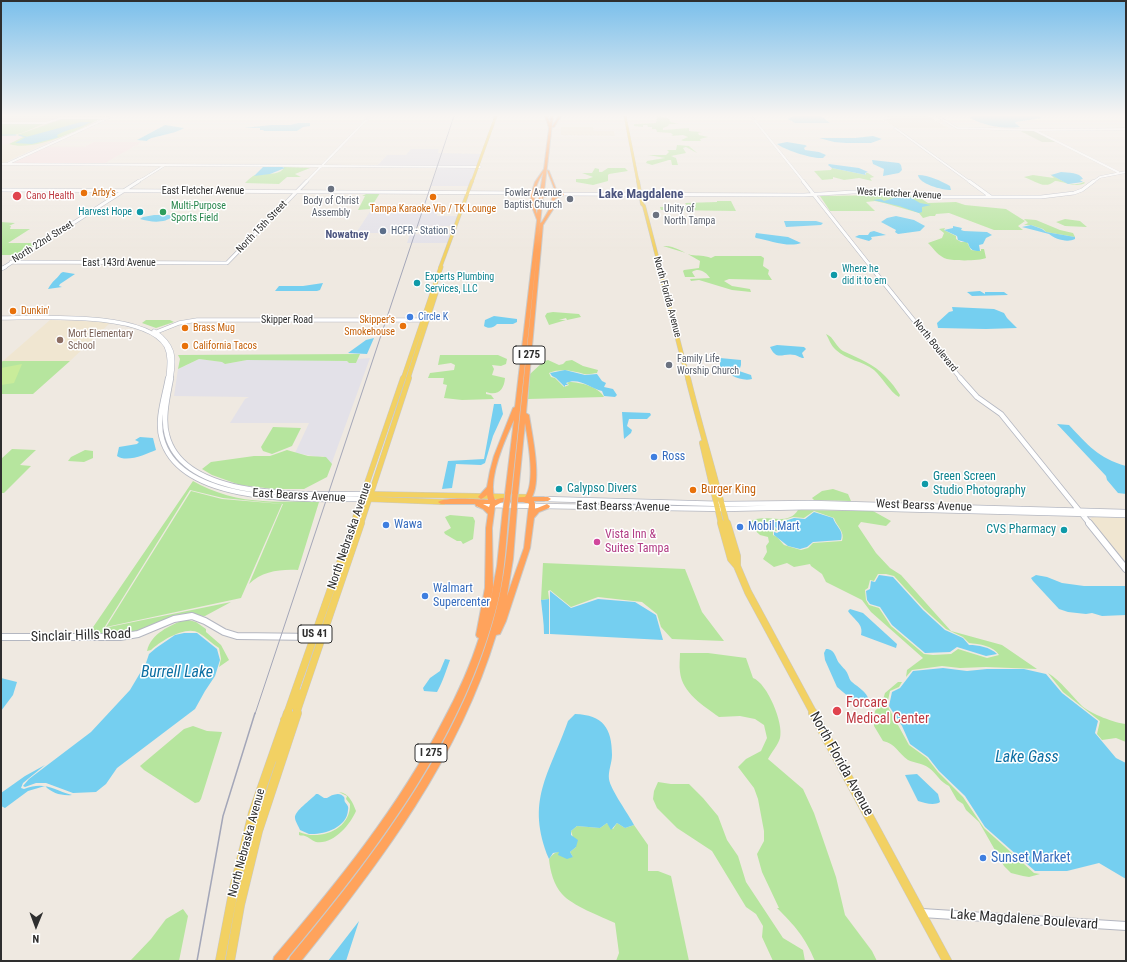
<!DOCTYPE html>
<html>
<head>
<meta charset="utf-8">
<style>
  body { margin:0 }
  #map { position:relative; width:1127px; height:962px; overflow:hidden; background:#efe9e1; font-family:"Roboto Condensed",sans-serif }
  canvas { display:block }
  .frame { position:absolute; inset:0; border:2px solid #2e2e2e; pointer-events:none }
  .north { position:absolute; left:16px; top:906px; width:40px; height:40px; -webkit-text-stroke:3px #fff; paint-order:stroke; rotate:181deg; font-size:11px; font-weight:700; line-height:16px; text-align:center; color:#2e2e2e }
  .north::after { content:''; display:block; margin:auto; width:14px; height:18px; background:#2e2e2e; clip-path:polygon(50% 0,100% 100%,50% 72%,0 100%) }
</style>
</head>
<body>
<div id="map">
<canvas width="1127" height="962"></canvas>
<div class="frame"></div>
<div class="north">N</div>
</div>
<script>
const c = document.querySelector('canvas').getContext('2d');
c.lineJoin = 'round';
function fill(path, color) { c.fillStyle = color; c.fill(path, 'evenodd'); }
function trace(path, color, width, dash) { c.strokeStyle = color; c.lineWidth = width; c.lineCap = dash ? 'butt' : 'round'; c.setLineDash(dash || []); c.stroke(path); }
function write(font, color, halo, rows, align = 'center') {
  c.font = font + ' "Roboto Condensed",sans-serif'; c.lineWidth = 3; c.setLineDash([]); c.textBaseline = 'middle'; c.strokeStyle = halo; c.fillStyle = color; for (const [text, x, y, turn = 0] of rows) {
    c.save(); c.translate(x, y); c.rotate((+turn || 0) * Math.PI / 180); c.textAlign = isNaN(turn) ? turn : align; if (halo) c.strokeText(text, 0, 0); c.fillText(text, 0, 0); c.restore();
  }
}
fill(new Path2D(`
  M411 149H439L438 153 482 154 469 186H431L438 167 377 166 387 155H406Z
  M373 207 439 208 437 216H458L455 226H416L413 233H356Z
  M410 234 451 235 448 243H407Z
  M370 358 331 465 323 456 319 457 295 453 309 423H230L245 399 249 397 174 396 178 369 199 359 223 362 225 364 247 360 287 359 347 361 349 363H356L358 359Z`), '#e3e1e8');
fill(new Path2D(`
  M1 116H107L1 164Z
  M887 116H928L948 128H897L883 120 891 119Z
  M561 127H593L594 131H614L615 136 561 135Z
  M50 320 111 322 70 361H3Z
  M1092 517 1126 518V564L1090 520Z`), '#f0e6d1');
fill(new Path2D(`
  M17 135 24 137 12 143 1 145V136Z
  M94 142H142L105 163H13L47 147H84Z`), '#f5dfe0');
fill(new Path2D(`
  M656 116 668 118 671 122 679 124H669L668 126 663 128V130L689 128V131L702 132 698 133 699 135 708 137 700 139 701 141H683L681 140 688 137 683 135 671 136 673 135 671 133 657 132 656 129H652V127H648L647 125H643V127L634 126V124L656 123 657 118Z
  M62 119H99C78 131 33 152 9 144L23 137 17 135Z
  M1 123 43 124C27 131 18 136 1 136Z
  M677 145 689 146 697 153 686 147 683 148 686 153 671 156 676 158 678 165H672L671 160H669L652 165 646 163 647 161 665 158 648 155H666L669 152 667 150H676Z
  M284 167 310 168 295 174 301 177H287L279 184 245 183C247 181 250 178 253 176 261 172 281 177 284 167Z
  M595 168 599 169V172H602L608 168H625L628 171 609 174 608 175V181L593 185 576 182V179H587L593 177 582 173H592Z
  M832 168 866 175V173H868L874 177 870 178 872 181 859 178 844 180 833 177V179L822 180 814 171 831 170Z
  M1050 174C1062 180 1070 188 1084 182L1085 183C1076 188 1066 182 1055 181 1044 190 1036 181 1024 177L1033 175 1054 178Z
  M368 193H380L370 209 358 210 365 196H362Z
  M891 194 917 196 928 203 956 202 965 205 1006 209 1025 221 1018 226 1023 230H994L949 213 936 214 935 216H930L923 218 919 213 884 203 875 201 866 202 875 211H830L820 196 889 195Z
  M717 201H731L736 211 668 210V212L666 213 665 210H661L660 207H688L685 203 717 202Z
  M1024 219 1036 220 1060 230 1073 233 1075 237 1046 232 1043 229 1031 225H1024L1028 223Z
  M1065 219 1080 221 1087 227 1065 226 1056 222Z
  M1 222 15 223 9 226H11L10 229H30L8 243H39L20 255H1Z
  M945 228 944 230 956 236V239L961 242H967L971 250 981 251V249H984L986 258C980 261 954 261 947 259 939 257 933 248 928 243L942 238 944 233 939 229Z
  M663 246C674 245 682 252 691 255 698 256 704 255 711 258L715 256H761L764 258 763 266 769 270 768 274 772 280 729 279 724 281 732 286 750 289 751 292 732 290 699 280 691 281 690 279 710 278C706 272 699 267 692 272L695 277H685L683 271 684 270 699 268 700 261 686 253Z
  M553 312 579 314 581 317 567 320 566 318 559 320H566L549 325 545 316 547 313Z
  M146 320H170L174 322 156 328 142 323Z
  M826 334C834 337 836 347 843 351 851 355 859 358 866 362 880 369 892 382 900 395L899 397C890 392 882 377 874 370 863 361 846 360 836 350 831 346 829 339 826 334Z
  M360 354 356 363H349L347 361 247 360 225 364 222 362 199 359 178 369 180 359 178 355Z
  M440 355H498L507 359 506 364 501 366 492 365 494 369 492 375 505 378C504 390 498 396 486 392V394L491 395 494 399 462 400 444 398 447 385 443 384 444 378H428L430 373 454 370 455 365 451 363 438 365Z
  M548 360 559 365 563 364 566 361 572 360 583 366 598 370 597 373C593 373 589 375 584 374 573 371 561 368 549 373L551 377 555 378 564 387 569 385 567 383 569 382C580 382 599 387 604 397L528 399 530 374 543 362Z
  M3 361H70L33 394H1V362Z
  M273 427 301 428 292 446 272 454 263 451 261 447Z
  M12 449 36 450 20 465 31 466 4 493H1V459Z
  M85 450 93 451V458L84 462 68 461 71 457Z
  M287 450 308 456 326 457 332 464 327 477 304 489H274L240 485 212 475 202 469 211 462 254 456H270Z
  M193 481C213 493 240 500 263 501 282 503 300 500 319 502L298 570C281 569 262 571 249 584L283 504 223 498 190 490 104 628 231 602 205 616 178 615 139 632 117 635 87 636Z
  M833 489 848 494 851 501 814 500 812 498 822 491Z
  M191 491 222 499 282 504 241 598 106 627Z
  M798 510 873 511 891 521 886 526 861 522 858 526 876 553 890 568 901 575 951 631 1002 645 1037 669 986 667 960 668 942 666 912 670 906 677 907 670 923 658 871 612 862 600 826 582 822 574 811 566 810 564 794 567 787 563 774 567 763 559 767 552 766 546 769 542 768 537 760 535 747 523C750 521 753 520 756 519 771 516 789 525 798 510ZM814 511 834 518C837 527 845 531 842 541L813 543 808 548 801 550 784 545 777 537 773 535V531H778L774 527 772 523 774 521H781L793 517 804 518ZM878 574H886L894 576 924 609 946 629 963 637 969 643C979 644 994 646 999 655L987 658 958 649 951 654 933 655 924 654 891 626 879 608 869 605 866 600 865 590 868 588 870 580 874 581Z
  M450 515 473 517 475 521 473 539 463 544 461 541H457L445 534 444 532 451 528 445 517Z
  M543 563 685 569 702 612 724 641 672 639 661 627 657 614 642 602 598 597 571 607 550 590 548 591 549 599 541 600Z
  M185 619 196 622 206 629V632L221 645 229 660 219 667 221 659 219 648C212 644 206 637 199 633 186 625 161 641 151 650L147 651C151 633 170 626 185 619Z
  M680 653H708L746 658 753 678C767 683 784 723 780 738 778 745 771 753 768 759L803 789 814 813 836 877 845 915 872 951 877 961H815C805 937 795 926 777 908H779L762 872 757 854 764 841V831L758 799 754 788 738 767 746 759 761 751 767 738 764 725 755 719 740 716 719 717C704 706 682 693 680 672 679 666 680 659 680 653Z
  M1048 673C1061 681 1071 695 1082 706 1091 714 1115 723 1126 724V742L1116 738 1102 740 1097 734 1100 721 1063 692Z
  M898 682H902L899 687 890 691 887 705 909 745 927 758 938 772 963 797 984 828 1034 873 1040 874 1029 877 1023 876 1011 873 1004 866 979 822 966 810 963 804 957 800 949 786C940 782 937 774 929 768 922 763 914 763 908 760 899 754 895 743 883 741L874 726 875 711 882 703 885 693Z
  M193 726 207 731 222 732 201 799 199 802 195 803 144 770 140 766 184 729Z
  M658 782 671 784H689L703 798 718 816 727 840 738 856 746 882 783 938 803 950 805 961H773L762 937 763 926 756 914 746 907 712 851 677 828 657 808 653 799 654 791Z
  M339 792C349 793 353 803 356 811 350 825 333 845 316 842 312 841 309 837 305 836 303 835 301 836 299 835V832C319 841 351 830 350 804L346 799 347 796Z
  M607 823 613 829 617 823 625 828 634 825 648 845V871H658L671 876 689 961H616L619 953 615 923C602 917 571 905 562 894 554 885 550 871 549 859 557 848 562 852 573 857L570 852 576 847 571 831 577 826 600 828Z
  M183 909 188 916 179 961H130L151 939 166 919Z`), '#b6e59e');
fill(new Path2D(`
  M1020 131H1034L1056 142H1042Z`), '#c8d9b8');
fill(new Path2D(`
  M22 364 14 383 1 385V368Z`), '#c9ec9a');
fill(new Path2D(`
  M793 116H821L830 123H795L788 119Z
  M972 116H1039L1041 118 1016 122 1015 123 1020 127C1003 129 985 126 970 118Z
  M81 122H91C81 128 67 129 57 135L58 137 56 138 32 144 15 143 26 137Z
  M298 123H310V126L303 127 297 131H263L264 130H260V128H244L271 125H290Z
  M165 125 184 128C174 135 150 136 147 141L137 140Z
  M873 136 882 139 871 143H846L834 142 819 138H855Z
  M787 142 805 145 807 146 804 148 805 150 819 152 826 155 823 158C812 159 785 150 777 144Z
  M872 160 899 163 901 165 902 170 899 173 883 176 884 169 873 164Z
  M829 164 859 168 868 172 865 173 866 175 832 168 828 165Z
  M263 167H282L285 168 270 174 254 176Z
  M1061 172C1069 173 1079 172 1083 179L1080 180 1083 182 1068 184 1051 175Z
  M918 175C929 175 941 181 950 186L951 190C942 190 919 184 918 175Z
  M908 196 920 203 931 205 922 207V212L919 213 899 206 873 200 881 199 884 201 897 197Z
  M154 215H169L173 216C165 224 150 222 140 219L143 217Z
  M896 216 914 220 925 226 920 231 898 234 895 232 896 230 881 222 887 218Z
  M784 221H816L823 223 821 225 786 227Z
  M1031 225 1042 229 1046 232 1075 237V239C1067 243 1055 239 1049 234L1022 227Z
  M953 226 962 228 961 230 964 231 987 232 992 235 986 238 983 244 979 245 980 251C973 251 970 250 968 243L958 240 957 236 944 230 953 228Z
  M874 231 886 235 871 237 872 239 869 241 855 237 859 235H868L870 232Z
  M756 233 788 237 801 243C788 248 769 240 756 238L755 237Z
  M63 272 75 274 60 284 59 286 62 287 48 289C53 280 56 280 61 273Z
  M323 283 320 290 317 291H275L279 286H303Z
  M967 292 980 291 985 294V292H1004L1008 295 972 296Z
  M952 307 994 309 1004 313 1007 318 1017 328 986 329 938 328 937 323 949 312 953 311Z
  M494 316 517 319V322L513 324H497C494 328 488 329 484 326L485 320Z
  M374 338 367 354 348 353 366 340Z
  M777 345 804 347 806 349 802 353 804 358C800 358 799 356 795 355 783 352 777 362 770 347Z
  M720 358 741 360V365L739 371 751 375 752 379C741 382 727 374 720 366Z
  M565 370 585 375 597 374 602 381 606 383 604 387 613 389 617 395 615 397 604 396 602 391C590 388 579 377 566 383L568 385H565V387L556 378 552 376 550 373Z
  M494 404H501L503 414 493 436 485 463 481 465 456 464 452 488 442 489 448 461 484 459Z
  M622 412 650 413 651 415 647 419H629L627 426 632 430 631 433 624 439Z
  M1057 424 1069 425C1088 445 1098 458 1126 466V494L1118 493 1107 480 1106 476Z
  M140 437 153 438 156 450C146 454 127 463 117 456L119 447 137 444 139 442 135 440Z
  M814 512 833 518C836 527 844 530 841 540L813 542 807 547 800 549 788 546 774 535V532L777 533 780 531 775 527V522H782L794 518 805 519Z
  M879 575 893 577 923 610 945 630 963 638 969 645C978 645 990 647 997 654L986 656 957 647 950 652 925 653 892 625 880 607 870 604 867 600 866 591 870 589 871 581 875 582Z
  M1036 575 1047 577 1062 583 1084 586H1126V615L1102 616 1092 613 1086 614 1068 612 1059 609 1033 581 1031 578Z
  M550 591 571 608 598 599 635 602 656 615 663 640 550 634Z
  M549 599V634H544C544 622 542 611 541 600Z
  M850 609 863 613 897 644 896 648 861 635C864 624 854 620 848 611Z
  M184 633H197L217 649 220 660 215 676 205 691 195 709 117 768 106 784 96 792 73 793 46 783H36L25 787 23 786 29 779 91 732 130 690 146 663 149 654 156 648 175 635Z
  M826 649C836 649 835 659 840 664 842 667 845 669 846 671 849 675 849 680 852 682 859 688 866 691 869 700L866 704 856 703 837 687 825 660 824 653Z
  M445 659 450 660C446 671 443 681 437 692L424 691 423 688 430 678 440 671Z
  M943 668 967 671 987 669H1024L1046 674 1062 693 1098 721 1095 733 1116 758 1126 763V879L1099 863 1067 871H1035L985 827 965 796 939 771 928 757 910 744 902 726 889 706 892 692 900 688 913 671Z
  M1 678 17 682 13 695 1 711Z
  M575 714C603 715 612 728 612 755 612 763 608 771 609 779 610 789 629 815 634 825L625 828 617 823 611 830 607 823 600 828 577 826 571 831V835L578 840 576 847 570 852 573 857 567 859 558 855 559 852 553 853 549 859C525 801 549 775 568 721Z
  M45 765 23 783 21 788 24 789C44 781 52 789 72 795 61 796 52 793 45 786L28 791 5 808 1 806V793L25 776Z
  M917 774 938 794 940 802C934 806 925 803 918 801L905 775Z
  M316 794H318L324 798H327C331 795 340 791 344 797 345 798 344 801 345 802 347 805 349 806 348 810 347 828 323 835 309 834 306 833 303 831 300 830 299 827 295 821 295 818 294 811 311 800 316 794Z
  M359 921 346 961H328Z`), '#75cff0');
trace(new Path2D(`
  M1 135H16
  M19 135 26 137`), '#75cff0', 1);
const secondaryFar5 = new Path2D(`
  M751 116 804 182
  M937 116 957 128 1034 130 1118 172
  M1 123H46L61 118H105
  M895 128 970 182
  M1034 130 1126 129
  M9 163 112 116
  M1 164 480 167
  M141 180 165 165
  M137 182 142 179
  M306 182 370 116
  M1093 182 1100 177 1126 172`);
const secondaryFar4 = new Path2D(`
  M803 181 872 268
  M969 181 991 197
  M1 190 533 193
  M531 193H557
  M554 194 804 195 853 192H887L944 197H1041L1074 193 1082 190 1094 181
  M11 262 227 263 307 181
  M3 268 139 181`);
const secondaryFar3 = new Path2D(`
  M871 267 961 379
  M1 269 5 267
  M1 318C37 318 145 311 166 346 171 356 169 368 168 379
  M154 331C174 345 175 356 171 379
  M154 333 179 323 197 320H427`);
const secondaryFar2 = new Path2D(`
  M168 378C165 396 156 420 162 439 181 506 308 499 363 499
  M171 378C168 395 162 418 167 435 184 502 310 494 364 494
  M960 378 977 397 1001 414 1090 524
  M545 499 723 504 812 503 1126 512
  M479 505 724 509 813 507 1126 515`);
const secondaryFar1 = new Path2D(`
  M1089 523 1126 569
  M1 637H120L138 634 174 619 192 616 205 621 224 632 237 636 316 637`);
const secondary = new Path2D(`
  M922 913 1126 926`);
const primaryFar5 = new Path2D(`
  M625 116 638 182
  M472 182 496 116`);
const primaryFar4 = new Path2D(`
  M638 181 642 204 644 206 660 268
  M440 268 472 181`);
const primaryFar3 = new Path2D(`
  M659 267 688 379
  M403 379 441 267
  M408 379 438 287`);
const primaryFar2 = new Path2D(`
  M688 378C700 427 715 475 727 524
  M702 443 721 524
  M368 494 530 497
  M367 499 444 502
  M353 524 403 378
  M361 524 409 378`);
const primaryFar1 = new Path2D(`
  M721 523 731 559 737 566
  M727 523 737 556V566L748 592 814 714
  M297 711 295 704 299 693
  M287 714 354 523
  M296 714 361 523`);
const primary = new Path2D(`
  M813 713 947 961
  M279 758V753L288 724V721L285 720
  M220 961 234 888 253 813 288 713
  M230 961 240 905 258 831 297 713`);
const highway = new Path2D(`
  M545 116H547L550 123 551 116H553L544 192 542 193 540 192 543 173C534 186 532 200 537 214L539 196 541 195 543 196 511 494 508 496 505 494 514 420C505 439 487 480 495 500L501 498 525 497C536 483 528 440 525 423L518 494 515 496 512 494 540 223 542 222 550 208 553 193H555V196L563 193 564 195 555 199 554 208 543 225 526 413 529 415C532 435 542 479 532 497H548L551 499 548 501H534L535 504V509L547 504 550 506 549 508 539 512 534 518 530 548 506 621 500 634 496 635C459 758 381 862 301 961H289L290 957C378 851 468 735 499 598 506 568 508 538 511 508L514 506 517 508 513 559 507 596 524 548 529 504 528 503H526L523 502H502L495 506 492 528 493 588 490 603 497 566 503 508 506 506 509 508C506 539 505 571 498 601 463 740 375 853 285 961H273L274 957C337 883 398 808 443 721 457 695 470 667 479 638L477 637 476 635 485 588 486 528 488 514 483 509 476 506 475 504H441L438 502C444 497 478 499 488 500L487 495 483 498 481 499 478 497 487 487 490 471 494 456 513 408 515 407 537 220 532 207 531 197 520 194 522 193 531 195 535 182 544 169 549 128ZM483 504H490L489 507Z
  M559 116H561L554 127H552Z
  M547 170 549 171 556 189 554 188Z`);
trace(secondaryFar5, '#b4b7c1', 2.5);
trace(secondaryFar4, '#b4b7c1', 4);
trace(secondaryFar3, '#b4b7c1', 4.5);
trace(secondaryFar2, '#b4b7c1', 6);
trace(secondaryFar1, '#b4b7c1', 8);
trace(secondary, '#b4b7c1', 10);
trace(primaryFar5, '#c9c9c9', 3);
trace(primaryFar4, '#c9c9c9', 4);
trace(primaryFar3, '#c9c9c9', 5);
trace(primaryFar2, '#c9c9c9', 6);
trace(primaryFar1, '#c9c9c9', 8);
trace(primary, '#c9c9c9', 10);
trace(highway, '#c9c9c9', 2);
trace(secondaryFar5, '#fff', 2);
trace(secondaryFar4, '#fff', 3);
trace(secondaryFar3, '#fff', 3.5);
trace(secondaryFar2, '#fff', 4.5);
trace(secondaryFar1, '#fff', 6);
trace(secondary, '#fff', 8);
trace(primaryFar5, '#f2d163', 2.5);
trace(primaryFar4, '#f2d163', 3);
trace(primaryFar3, '#f2d163', 4);
trace(primaryFar2, '#f2d163', 5);
trace(primaryFar1, '#f2d163', 7);
trace(primary, '#f2d163', 9);
fill(highway, '#ffa35c');
trace(new Path2D(`
  M255 714 454 116`), '#a3a6b8', 1);
trace(new Path2D(`
  M197 961 223 816 255 713`), '#a3a6b8', 1.5);
const highwayBridgeFar1 = new Path2D(`
  M545 192V196`);
const highwayBridge = new Path2D(`
  M506 508 508 494
  M514 508 515 494`);
trace(highwayBridgeFar1, '#c9c9c9', 4.5, []);
trace(highwayBridge, '#c9c9c9', 7, []);
trace(highwayBridgeFar1, '#ffa35c', 3.5);
trace(highwayBridge, '#ffa35c', 5.5);
const sky = c.createLinearGradient(0, 0, 0, 251);
sky.addColorStop(0, '#7abfeb');
sky.addColorStop(0.46, '#f8f5f2');
sky.addColorStop(1, '#f8f5f200');
c.fillStyle = sky;
c.fillRect(0, 0, 1127, 251);
for (const [x, y, r, color] of [
  [331,189,4,"#6b7280"],
  [84,193,4,"#e8710a"],
  [17,196,5,"#e0444e"],
  [433,197,4,"#e8710a"],
  [570,199,4,"#6b7280"],
  [140,212,4,"#0f9aa8"],
  [163,212,4,"#2e9e5b"],
  [656,215,4,"#6b7280"],
  [383,231,4,"#5c6f8a"],
  [834,275,4,"#0f9aa8"],
  [417,283,4,"#0f9aa8"],
  [13,311,4,"#e8710a"],
  [410,317,4,"#3f7fe0"],
  [403,326,4,"#e8710a"],
  [185,328,4,"#e8710a"],
  [60,340,4,"#8d6e63"],
  [185,346,4,"#e8710a"],
  [669,365,4,"#6b7280"],
  [654,457,4,"#3f7fe0"],
  [925,484,4,"#0f9aa8"],
  [559,489,4,"#0f9aa8"],
  [693,490,4,"#e8710a"],
  [386,525,4,"#3f7fe0"],
  [740,527,4,"#3f7fe0"],
  [1064,530,4,"#0f9aa8"],
  [597,542,4,"#d1479c"],
  [425,596,4,"#3f7fe0"],
  [837,711,5,"#e0444e"],
  [983,858,4,"#3f7fe0"]
]) { const dot = new Path2D(); dot.arc(x, y, r, 0, 2 * Math.PI); c.fillStyle = color; c.fill(dot); trace(dot, '#fff', 1.5); }
write('10px', '#2e2e2e', '#fff', [
  ["East Fletcher Avenue",203,191],
  ["West Fletcher Avenue",899,194,3],
  ["North 15th Street",262,227,-46],
  ["North 22nd Street",43,242,-32],
  ["East 143rd Avenue",119,263],
  ["North Florida Avenue",667,297,75],
  ["Skipper Road",287,320],
  ["North Boulevard",935,346,51]
]);
write('10px', '#c56008', '#fff', [
  ["Arby's",92,193],
  ["Tampa Karaoke Vip / TK Lounge",433,209,"center"],
  ["Dunkin'",21,311],
  ["Skipper's",395,320,"right"],
  ["Smokehouse",395,332,"right"],
  ["Brass Mug",193,328],
  ["California Tacos",193,346]
], 'left');
write('10px', '#5b616d', '#fff', [
  ["Fowler Avenue",562,193,"right"],
  ["Baptist Church",562,205,"right"],
  ["Body of Christ",331,201,"center"],
  ["Assembly",331,213,"center"],
  ["Unity of",664,209],
  ["North Tampa",664,221],
  ["Family Life",677,359],
  ["Worship Church",677,371]
], 'left');
write('10px', '#be3a42', '#fff', [
  ["Cano Health",26,196]
], 'left');
write('10px', '#27864d', '#fff', [
  ["Multi-Purpose",171,206],
  ["Sports Field",171,218]
], 'left');
write('10px', '#0d838f', '#fff', [
  ["Harvest Hope",132,212,"right"],
  ["Where he",842,269],
  ["did it to em",842,281],
  ["Experts Plumbing",425,277],
  ["Services, LLC",425,289]
], 'left');
write('10px', '#4e5e75', '#fff', [
  ["HCFR - Station 5",391,231]
], 'left');
write('10px', '#366cbe', '#fff', [
  ["Circle K",418,317]
], 'left');
write('10px', '#785e54', '#fff', [
  ["Mort Elementary",68,334],
  ["School",68,346]
], 'left');
write('bold 11px', '#4d5680', '#fff', [
  ["Nowatney",347,235]
]);
for (const [x, y, w] of [
  [529,355,32],
  [315,634,34],
  [431,753,32]
]) { const box = new Path2D(); box.roundRect(x - w / 2, y - 9, w, 18, 3); c.fillStyle = '#fff'; c.fill(box); trace(box, '#2e2e2e', 1); }
write('bold 11px', '#2e2e2e', null, [
  ["I 275",529,355],
  ["US 41",315,634],
  ["I 275",431,753]
]);
write('12px', '#366cbe', '#fff', [
  ["Ross",662,457],
  ["Wawa",394,525],
  ["Mobil Mart",748,527],
  ["Walmart",433,589],
  ["Supercenter",433,603]
], 'left');
write('12px', '#0d838f', '#fff', [
  ["Green Screen",933,477],
  ["Studio Photography",933,491],
  ["Calypso Divers",567,489],
  ["CVS Pharmacy",1056,530,"right"]
], 'left');
write('12px', '#c56008', '#fff', [
  ["Burger King",701,490]
], 'left');
write('12px', '#2e2e2e', '#fff', [
  ["East Bearss Avenue",299,496,3],
  ["West Bearss Avenue",924,506,2],
  ["East Bearss Avenue",623,507,1],
  ["North Nebraska Avenue",350,536,-71],
  ["North Nebraska Avenue",247,843,-75]
]);
write('12px', '#b23c85', '#fff', [
  ["Vista Inn &",605,535],
  ["Suites Tampa",605,549]
], 'left');
write('bold 13px', '#4d5680', '#fff', [
  ["Lake Magdalene",641,195]
]);
write('14px', '#2e2e2e', '#fff', [
  ["Sinclair Hills Road",81,636,-2],
  ["North Florida Avenue",841,764,61],
  ["Lake Magdalene Boulevard",1024,920,4]
]);
write('14px', '#be3a42', '#fff', [
  ["Forcare",846,703],
  ["Medical Center",846,719]
], 'left');
write('14px', '#366cbe', '#fff', [
  ["Sunset Market",991,858]
], 'left');
write('italic 16px', '#0d6fa3', '#fff', [
  ["Burrell Lake",177,673],
  ["Lake Gass",1027,758]
]);
</script>
</body>
</html>
